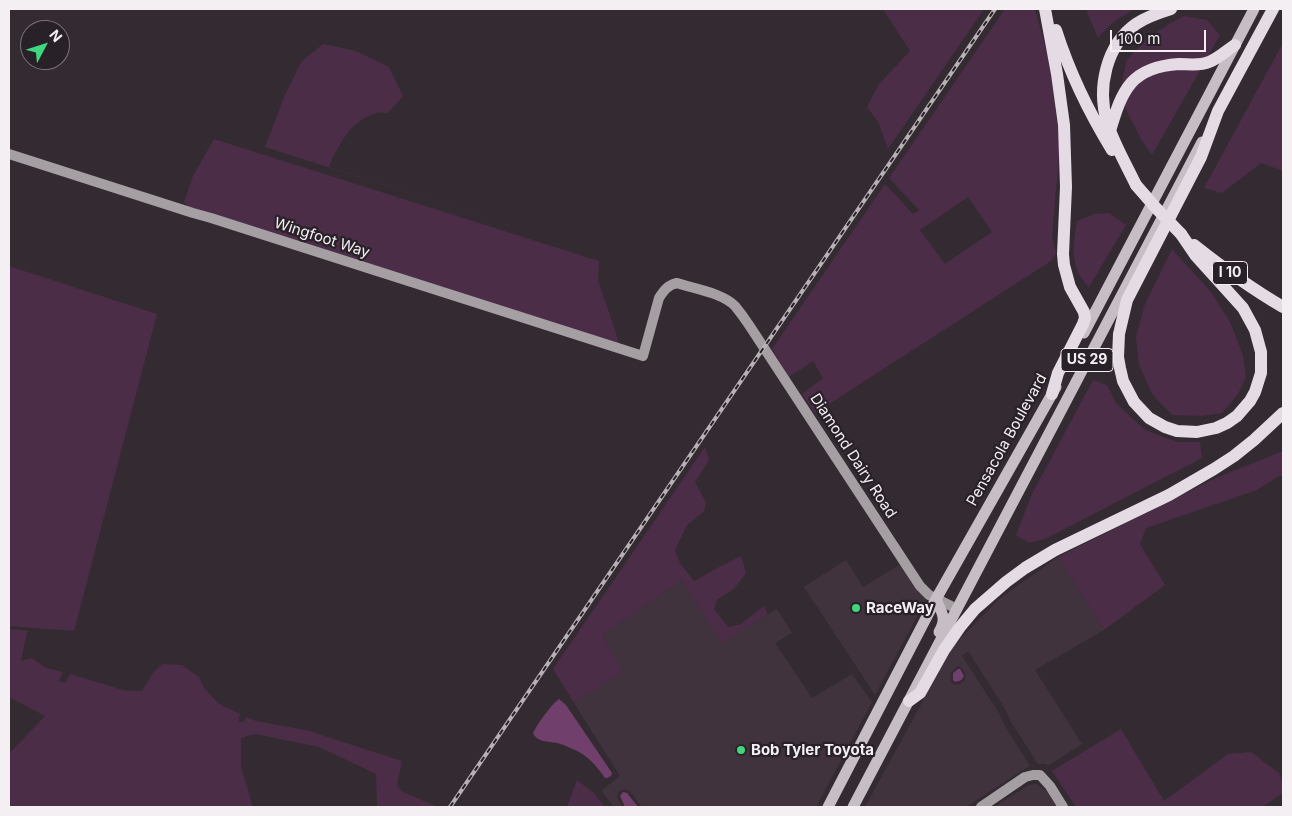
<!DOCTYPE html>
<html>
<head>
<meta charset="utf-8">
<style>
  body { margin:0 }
  #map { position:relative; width:1292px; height:816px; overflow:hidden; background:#332b31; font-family:Inter,sans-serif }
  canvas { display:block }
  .frame { position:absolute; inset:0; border:10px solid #f4eff3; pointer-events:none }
  .north { position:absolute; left:20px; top:20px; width:50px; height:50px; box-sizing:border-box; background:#292128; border:1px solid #7a7379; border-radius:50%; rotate:50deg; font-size:14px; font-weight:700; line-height:20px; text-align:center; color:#f4eff3 }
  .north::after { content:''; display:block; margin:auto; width:18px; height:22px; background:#3fd77d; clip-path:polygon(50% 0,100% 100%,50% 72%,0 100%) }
  .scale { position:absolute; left:1110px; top:30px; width:96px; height:22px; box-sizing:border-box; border:2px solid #f4eff3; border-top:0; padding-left:6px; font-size:15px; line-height:18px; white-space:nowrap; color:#f4eff3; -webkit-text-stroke:4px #292128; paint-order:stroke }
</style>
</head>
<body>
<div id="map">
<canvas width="1292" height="816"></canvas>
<div class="frame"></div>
<div class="north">N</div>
<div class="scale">100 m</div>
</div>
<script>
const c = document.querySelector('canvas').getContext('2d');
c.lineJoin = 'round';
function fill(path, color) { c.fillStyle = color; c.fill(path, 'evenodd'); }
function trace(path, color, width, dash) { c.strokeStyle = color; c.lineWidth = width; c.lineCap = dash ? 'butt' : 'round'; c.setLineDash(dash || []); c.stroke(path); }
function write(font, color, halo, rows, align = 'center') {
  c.font = font + ' Inter,sans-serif'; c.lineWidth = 4.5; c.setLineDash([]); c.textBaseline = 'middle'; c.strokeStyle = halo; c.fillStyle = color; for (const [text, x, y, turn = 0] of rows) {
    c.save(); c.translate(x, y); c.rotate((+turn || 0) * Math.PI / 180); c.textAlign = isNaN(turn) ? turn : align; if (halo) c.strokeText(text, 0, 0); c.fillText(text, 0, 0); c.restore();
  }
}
fill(new Path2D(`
  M1058 557 1104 630 1035 670 1082 744 1048 766 1046 764H1038L1011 722 1005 709 968 651 962 656 999 713 1005 726 1030 766 1026 768 966 807H865L953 646 999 599ZM959 666 962 668 966 676 964 681 960 684 955 685 951 682 950 674 956 667Z
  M846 560 863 587 901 564 927 598 875 695 804 587Z
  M682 580 722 642 777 609 792 633 775 643 812 698 852 674 872 702 816 807H642L630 791 624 789 618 792 617 797 622 807H614L603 793 602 790 620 776 574 703 621 672 603 636 608 631Z
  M1037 784 1047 792 1057 807H994L1029 785Z`), '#40333e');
fill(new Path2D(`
  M883 9H984L888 149 878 122 867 107 879 84 910 51Z
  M1005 9H1035L1049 60 1060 144 1052 237 1056 253 1051 261 815 413 802 394 823 378 813 361 789 377 772 349 885 184 913 214 919 210 889 178ZM968 197 992 232 945 264 920 230Z
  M1086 9H1135C1121 16 1108 25 1098 38Z
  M1184 16 1207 20 1220 35 1152 155 1141 139 1125 108 1122 81 1127 59 1147 39 1169 24Z
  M1283 43V171L1261 163 1222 193 1204 188Z
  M323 44 356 51 389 67 403 96 388 113C385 113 380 112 377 113 352 119 338 145 329 167L599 254 265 147 284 97 301 62Z
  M214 139 599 261 598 281 612 321 620 346 191 209 184 202 193 176Z
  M1109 213 1126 225 1089 287C1069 267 1073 247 1077 221L1094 214Z
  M1172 249 1211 292 1230 322 1243 355 1246 377 1238 394 1222 413 1202 416 1172 415 1152 394 1139 364 1136 337 1145 304Z
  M9 266 157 314 74 631 9 626Z
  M1093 380 1107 385 1116 403 1145 430 1177 442H1200L1202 458 1045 539 1029 543 1016 535 1032 494Z
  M705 447 709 460 695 482 706 502 704 511 687 525 675 550 680 563 694 581 721 566 741 556 746 573 734 589 717 600 714 609 728 627 741 624 764 606 768 614 722 643 682 580 608 631 603 636 622 672 574 703 553 669Z
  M1283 451V476H1279L1257 490 1146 528 1140 544 1165 585 1104 630 1058 557 1216 478Z
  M9 629 30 631 27 632 21 661 32 658 46 668 63 672 59 681 65 683 70 674 123 690 142 691 153 673 162 664 182 665 199 677 204 688 219 704 240 714 238 722H244L246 717 256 721 306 730 402 761 397 785 401 791 438 807H377L376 774 319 747 255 734 241 738V767L253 807H9V754L45 716 9 697Z
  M1121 729 1164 801 1228 754 1251 752 1279 773 1283 784V793L1262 807H1076L1052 771Z
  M577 780 594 793 605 807H567Z`), '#4b2d47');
fill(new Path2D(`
  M958 669H960L964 676C962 680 960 681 955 682L953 680V673Z
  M559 699 566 705 612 773 611 776 607 778H605C598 768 590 758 579 752 573 749 565 745 557 743 548 741 538 743 533 733 538 723 550 706 559 699Z
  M623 792 627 793 638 807H625L620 796Z`), '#713f6c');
trace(new Path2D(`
  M9 154 193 213 211 218 643 356 659 298C664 290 668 285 677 283 695 289 722 293 735 306 740 312 745 319 749 325L920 586 929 595 957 609
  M981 807 1025 777 1033 775H1040L1050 786 1063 807`), '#a59fa4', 10);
trace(new Path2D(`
  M1084 333 1254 9
  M936 599C942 613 947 618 939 632
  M828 807 936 599 1056 387
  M853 807 1202 142`), '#c7bec5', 11);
trace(new Path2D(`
  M1045 9 1057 74 1064 125 1066 187 1063 254 1064 265 1070 287 1084 312 1085 318 1083 324 1058 373 1052 394
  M1056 30C1070 74 1088 111 1112 150
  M1110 131C1122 90 1131 67 1179 64 1189 64 1200 66 1209 62 1219 58 1227 50 1235 45
  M1136 185C1126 164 1114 144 1107 122 1097 88 1106 45 1136 24 1146 17 1158 13 1171 9
  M1181 234 1196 256 1243 308 1255 330 1261 352V373L1255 392 1250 401 1237 416 1227 423 1216 428 1197 432 1177 431 1165 427 1149 418 1134 402 1123 381 1120 368 1118 357 1119 334 1127 300 1201 157 1218 111 1273 9
  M1194 245C1223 268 1252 289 1283 307
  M909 701 920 693 944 650 960 627 975 609 1006 582 1025 568 1055 550 1169 495 1214 469 1234 456 1254 440 1283 413`), '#e5dbe4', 12);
const rail = new Path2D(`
  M450 807 995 9`);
trace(rail, '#b7b1b5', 4);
trace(rail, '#292128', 2, [5.5]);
trace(new Path2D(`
  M1136 185 1156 208 1181 234`), '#e5dbe4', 12);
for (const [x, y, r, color] of [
  [856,608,5,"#3fd77d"],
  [741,750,5,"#3fd77d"]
]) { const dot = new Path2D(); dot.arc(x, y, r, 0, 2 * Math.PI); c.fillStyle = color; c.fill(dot); trace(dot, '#292128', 2); }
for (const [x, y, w] of [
  [1230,273,35],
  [1087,360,52]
]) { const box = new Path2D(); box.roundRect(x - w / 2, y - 11.5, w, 23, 4); c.fillStyle = '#292128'; c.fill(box); trace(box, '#f4eff3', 1); }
write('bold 14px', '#f4eff3', null, [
  ["I 10",1230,273],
  ["US 29",1087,360]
]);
write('15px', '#f4eff3', '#292128', [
  ["Wingfoot Way",322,238,18],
  ["Pensacola Boulevard",1007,440,-61],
  ["Diamond Dairy Road",853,456,57]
]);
write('bold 15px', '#f4eff3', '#292128', [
  ["RaceWay",866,608],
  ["Bob Tyler Toyota",751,750]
], 'left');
</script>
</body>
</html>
